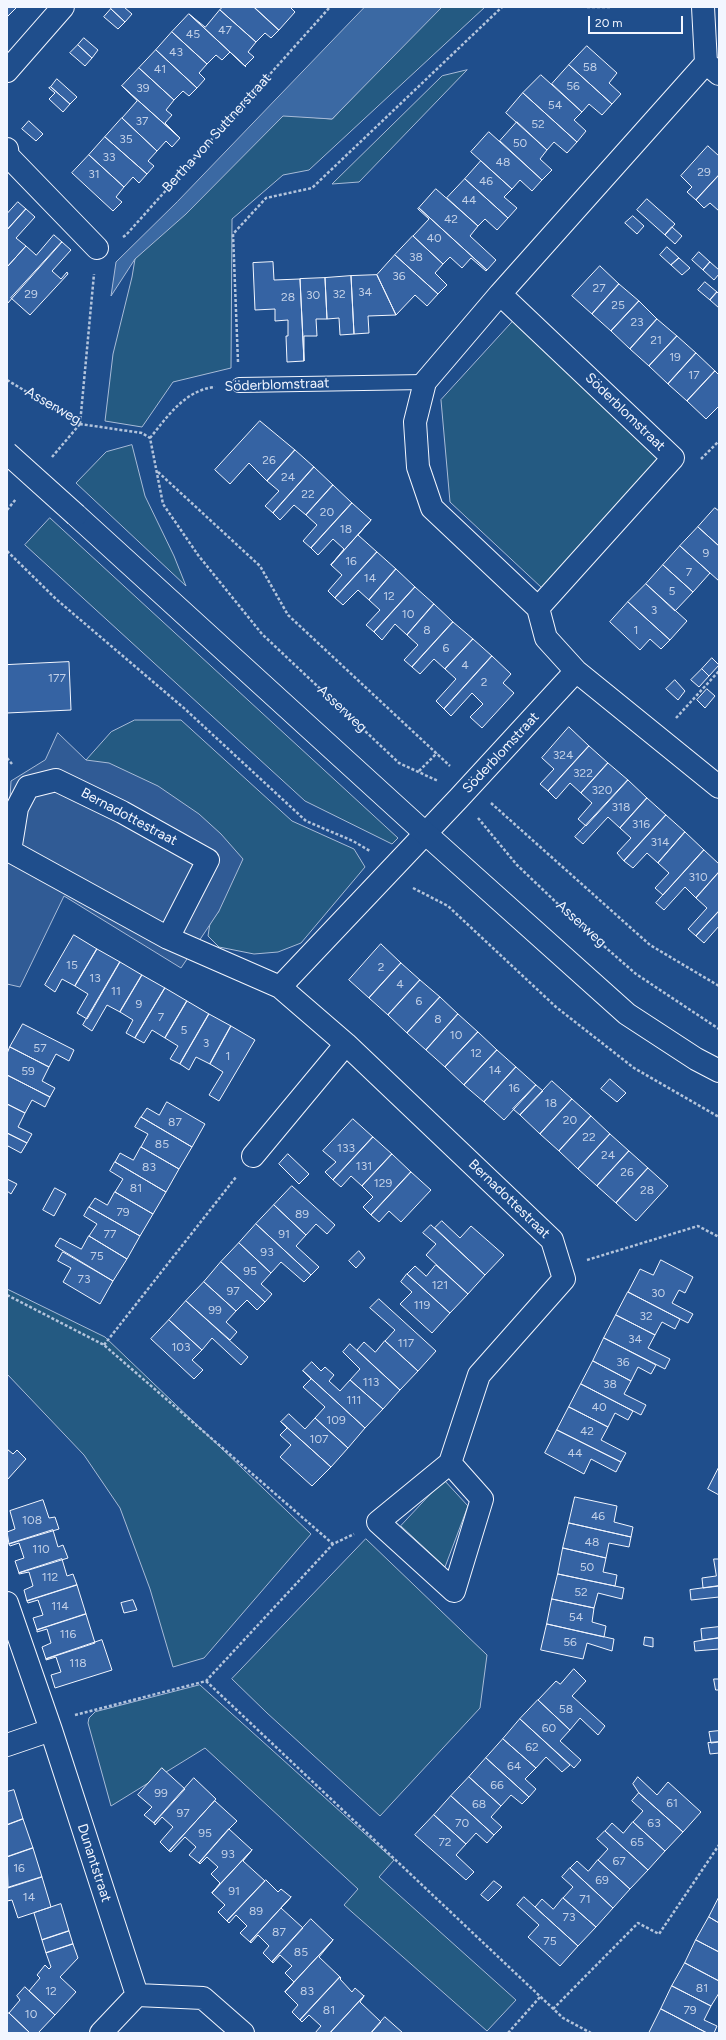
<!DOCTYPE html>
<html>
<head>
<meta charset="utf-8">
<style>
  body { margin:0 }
  #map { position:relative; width:726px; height:2040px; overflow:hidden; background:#1f4e8c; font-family:Figtree,sans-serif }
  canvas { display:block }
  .frame { position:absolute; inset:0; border:8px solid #f2f6ff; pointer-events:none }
  .scale { position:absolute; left:588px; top:16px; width:95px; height:18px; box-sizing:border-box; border:2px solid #f2f6ff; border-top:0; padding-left:5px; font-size:12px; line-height:14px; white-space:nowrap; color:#f2f6ff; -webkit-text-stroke:3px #1f4e8c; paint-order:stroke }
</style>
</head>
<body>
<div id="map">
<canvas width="726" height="2040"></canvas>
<div class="frame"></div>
<div class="scale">20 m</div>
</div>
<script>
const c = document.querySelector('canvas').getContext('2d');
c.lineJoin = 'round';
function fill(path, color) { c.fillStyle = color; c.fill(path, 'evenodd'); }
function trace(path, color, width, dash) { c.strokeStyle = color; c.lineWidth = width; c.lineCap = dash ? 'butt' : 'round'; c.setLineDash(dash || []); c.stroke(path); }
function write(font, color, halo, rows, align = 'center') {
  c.font = font + ' Figtree,sans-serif'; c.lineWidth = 3; c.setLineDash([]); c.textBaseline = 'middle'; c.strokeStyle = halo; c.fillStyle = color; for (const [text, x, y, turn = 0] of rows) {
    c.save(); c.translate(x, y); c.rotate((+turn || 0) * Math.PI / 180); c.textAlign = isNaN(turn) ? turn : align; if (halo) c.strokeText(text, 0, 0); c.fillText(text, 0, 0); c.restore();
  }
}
const green = new Path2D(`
  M439 7H485L309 170 283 175 232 219 231 368 173 382 142 427 105 421 113 354 132 277 135 259 283 115 332 119Z
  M467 70 359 182 332 184 442 76Z
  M516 318 667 461 542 588 450 502 441 400Z
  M132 445 145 496 174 556 186 586 76 483 106 452Z
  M50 518 398 838 392 844 305 801 25 545Z
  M135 720H181L292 821 354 849 365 867 301 943 278 952 254 954 219 947 208 936 210 923 219 911 86 760 111 732Z
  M7 1289 105 1337 311 1534 204 1658 173 1667 150 1589 120 1508 84 1455 7 1374Z
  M444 1480 468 1506 445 1567 401 1526Z
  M366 1539 487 1655 480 1708 380 1816 267 1713 232 1679Z
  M200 1685 394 1860 379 1877 516 2000 487 2031 344 1905 358 1889 205 1748 111 1806 88 1723 89 1718 95 1712Z`);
fill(green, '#245a82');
trace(green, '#a8bbd7', 1);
const parking = new Path2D(`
  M58 733 86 760 109 763 158 786 199 814 221 834 243 859 219 911 181 968 64 896 20 987 7 984V851L11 781 45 760Z`);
fill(parking, '#305b95');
trace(parking, '#a8bbd7', 1);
const water = new Path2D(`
  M365 7H442L332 119 283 116 186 214 135 259 111 296 116 262 177 202Z`);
fill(water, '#3b69a3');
trace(water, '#a8bbd7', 1);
const building = new Path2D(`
  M7 7H17L8 16Z
  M112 7H124L132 14 125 22 111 9Z
  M223 7H254L279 30 271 38 265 33 256 42 220 10Z
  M254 7H290L295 12 279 30Z
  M111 9 125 22 118 29 104 17Z
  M220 10 256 42 248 52 254 57 245 66 189 14 205 27Z
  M189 14 245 66 246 67 230 52 222 60 216 55 207 64 172 32Z
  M172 32 207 64 199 73 205 79 197 88 156 50Z
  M84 38 98 50 92 58 78 45Z
  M78 45 92 58 85 66 70 53Z
  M587 46 617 73 609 83 621 94 612 104 569 65Z
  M156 50 197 88 189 96 183 91 174 100 139 68Z
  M569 65 612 104 602 115 589 104 582 112 552 84Z
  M139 68 174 100 166 110 172 115 165 123 180 138 122 86Z
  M541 75 582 112 574 120 586 131 577 142 523 93Z
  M57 79 77 97 70 104 51 87Z
  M122 86 180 138 172 147 166 141 157 151 122 118 137 101Z
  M51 87 70 104 63 112 49 99 55 93 49 88Z
  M523 93 577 142 567 153 554 142 547 150 506 113Z
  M122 118 157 151 148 161 154 166 147 174 105 137Z
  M29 121 43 134 36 141 22 129Z
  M517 122 547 150 540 159 552 170 542 180 500 141Z
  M489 132 542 180 532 191 520 180 512 189 471 152Z
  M105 137 147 174 139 183 133 177 124 187 89 155Z
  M708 146 719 156V175L696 200 687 192 692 187 681 176Z
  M89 155 124 187 116 197 122 202 113 211 72 173Z
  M481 161 512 189 504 197 517 208 508 218 465 179Z
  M719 175V211L710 203 704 208 696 200Z
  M465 179 508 218 497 230 485 219 478 226 447 198Z
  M436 189 478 226 470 236 496 260 487 270 419 208Z
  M647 199 675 224 665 235 637 210Z
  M18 202 26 209 7 230V214Z
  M419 208 487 270 486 271 471 258 462 268 450 257 443 264 413 236 429 219 418 209Z
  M26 209 35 217 16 238 26 246 7 267V230Z
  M633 216 644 226 637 234 625 223Z
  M672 227 682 236 675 244 665 235Z
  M54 235 62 242 7 304V267L26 246 36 255Z
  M413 236 443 264 435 273 447 285 438 294 395 255Z
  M62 242 71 250 52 271 61 279 67 272 68 274 30 315 11 298Z
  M667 247 679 258 671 265 660 255Z
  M699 252 710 262 703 270 692 260Z
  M395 255 438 294 427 306 415 295 396 315 377 275Z
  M679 258 690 268 682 275 671 265Z
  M273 262 274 280 300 279 304 361 287 362 286 336H288V320L275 321V309L255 310 253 263Z
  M710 262 719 270V274L714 280 703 270Z
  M600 266 619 284 592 314 572 296Z
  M377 275 396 315 368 316 369 333 354 334 351 276Z
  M351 276 354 334 340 335 339 318 327 319 325 278Z
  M325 278 327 319H316L317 336H304V361L300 279Z
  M705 282 717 292 710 300 698 290Z
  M619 284 639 301 611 331 592 314Z
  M717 292 719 294V308L710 300Z
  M639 301 657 319 630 349 611 331Z
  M657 319 677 336 649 366 630 349Z
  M677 336 696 353 668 384 649 366Z
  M696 353 715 371 687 401 668 384Z
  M715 371 719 375V406L706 419 687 401Z
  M260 421 295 450 267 481 249 463 230 484 215 470Z
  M295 450 314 467 273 513 265 506 279 491 267 481Z
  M314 467 333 485 306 515 294 505 280 520 273 513Z
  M333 485 352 503 311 548 303 541 317 525 306 515Z
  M352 503 371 520 331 565 344 549 333 539 318 555 311 548Z
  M715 508 719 511V546L698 527Z
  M371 520 358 535 377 552 335 598 328 591 342 575 331 565Z
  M698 527 719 546V581L680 546Z
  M680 546 710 573 693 592 663 565Z
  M377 552 396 569 369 600 358 590 343 605 335 598Z
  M663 565 693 592 675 611 646 584Z
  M396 569 415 587 374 632 366 625 380 610 369 600Z
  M646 584 687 621 670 640 628 602Z
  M415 587 434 604 407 635 395 624 382 640 374 632Z
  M628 602 670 640 661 649 650 639 640 650 610 622Z
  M434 604 453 622 412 667 404 660 418 645 407 635Z
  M453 622 473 639 445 669 434 659 420 674 412 667Z
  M473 639 492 656 444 709 436 701 456 679 445 669Z
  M492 656 511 674 503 683 514 693 482 728 470 717 483 704 472 693 451 716 444 709Z
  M712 658 719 665 709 676 702 669Z
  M69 662 71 710 7 713V665Z
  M702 669 709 676 699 687 691 680Z
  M675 680 685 691 678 700 666 689Z
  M707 689 715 696 705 708 697 700Z
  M569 727 589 746 548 791 540 784 554 769 542 758Z
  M589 746 608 763 581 793 570 783 556 799 548 791Z
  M608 763 628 780 586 826 578 819 592 803 581 793Z
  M628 780 647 798 620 828 608 817 583 844 575 837Z
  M647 798 666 815 624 861 617 853 631 838 620 828Z
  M666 815 685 832 658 863 647 853 633 868 624 861Z
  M685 832 704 850 663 895 655 888 669 873 658 863Z
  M704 850 719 864V872L696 898 685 887 664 910 656 903Z
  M719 872V911L696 936 688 929 707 908 696 898Z
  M719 911V926L704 943 696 936Z
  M74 935 97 949 75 986 62 979 55 992 45 985Z
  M381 944 401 963 369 998 349 980Z
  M97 949 120 962 87 1019 77 1013 88 994 75 986Z
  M120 962 142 975 120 1012 107 1005 92 1031 83 1025Z
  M401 963 420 980 388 1015 369 998Z
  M142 975 165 988 135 1038 126 1033 133 1020 120 1012Z
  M420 980 440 997 407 1033 388 1015Z
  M165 988 187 1001 165 1038 152 1030 144 1043 135 1038Z
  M440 997 458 1014 426 1050 407 1033Z
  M187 1001 209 1014 180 1064 170 1059 178 1046 165 1038Z
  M209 1014 231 1026 210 1064 196 1057 189 1070 180 1064Z
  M458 1014 478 1032 445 1067 426 1050Z
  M23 1024 74 1050 69 1061 56 1054 49 1067 10 1047Z
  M231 1026 255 1040 219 1101 209 1095 223 1072 210 1064Z
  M478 1032 497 1050 464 1085 445 1067Z
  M10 1047 49 1067 42 1081 55 1088 50 1097 7 1075V1054Z
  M497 1050 516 1067 484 1102 464 1085Z
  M516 1067 536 1085 504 1120 484 1102Z
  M7 1075 50 1097 45 1107 32 1100 25 1113 7 1104Z
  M610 1079 626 1093 617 1102 601 1089Z
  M552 1081 572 1099 540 1134 520 1115Z
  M536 1085 543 1091 520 1115 513 1109Z
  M572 1099 591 1116 559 1151 540 1134Z
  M167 1102 205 1124 192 1147 141 1117 147 1108 159 1115Z
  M7 1104 25 1113 18 1127 32 1134 27 1143 7 1133Z
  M591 1116 610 1134 578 1169 559 1151Z
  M141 1117 192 1147 179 1169 141 1147 148 1134 135 1127Z
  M353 1119 373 1137 333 1180 325 1172 336 1162 323 1151Z
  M7 1133 27 1143 21 1153 8 1146 7 1149Z
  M610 1134 629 1151 597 1186 578 1169Z
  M373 1137 392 1154 362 1186 351 1176 341 1187 333 1180Z
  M141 1147 179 1169 166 1192 115 1162 120 1153 133 1160Z
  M629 1151 648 1168 616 1203 597 1186Z
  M288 1154 309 1174 299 1184 279 1164Z
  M392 1154 411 1172 371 1215 363 1207 373 1197 362 1186Z
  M115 1162 166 1192 153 1214 115 1192 123 1179 110 1171Z
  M648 1168 668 1186 636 1221 616 1203Z
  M411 1172 431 1190 401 1222 389 1211 379 1222 371 1215Z
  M7 1179 17 1184 11 1194 7 1191Z
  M292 1186 335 1225 327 1234 316 1224 306 1235 274 1205Z
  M55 1188 66 1194 54 1216 43 1210Z
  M115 1192 153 1214 140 1236 89 1207 95 1198 107 1205Z
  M274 1205 306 1235 296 1246 319 1267 311 1275 256 1224Z
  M89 1207 140 1236 127 1259 89 1236 97 1224 84 1216Z
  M442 1221 460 1238 471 1226 504 1255 485 1275 435 1228Z
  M256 1224 311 1275 304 1282 281 1262 271 1273 239 1243Z
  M431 1225 485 1275 468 1294 426 1255 436 1244 423 1233Z
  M89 1236 127 1259 113 1281 55 1246 60 1238 81 1249Z
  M239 1243 271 1273 261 1284 272 1294 265 1302 221 1262Z
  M359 1251 365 1258 356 1268 349 1261Z
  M63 1252 113 1281 100 1304 63 1282 71 1268 58 1261Z
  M661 1260 693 1277 685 1293 679 1290 672 1303 693 1314 688 1323 628 1292 640 1269 653 1275Z
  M221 1262 265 1302 257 1310 247 1300 236 1311 204 1282Z
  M436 1265 468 1294 450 1313 407 1274 415 1266 426 1276Z
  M407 1274 450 1313 432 1333 400 1304 412 1292 401 1282Z
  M204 1282 236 1311 226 1322 237 1332 230 1340 186 1301Z
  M628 1292 680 1319 675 1329 662 1322 655 1335 616 1315Z
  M379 1299 436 1351 418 1371 385 1341 395 1330 370 1308Z
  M186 1301 248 1357 241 1365 212 1338 202 1350 169 1320Z
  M616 1315 655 1335 648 1348 670 1359 665 1369 604 1338Z
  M169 1320 202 1350 192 1360 203 1370 194 1379 151 1339Z
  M604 1338 656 1365 651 1374 638 1367 631 1381 593 1361Z
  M385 1341 418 1371 400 1390 357 1350 364 1342 375 1352Z
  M350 1344 400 1390 383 1409 350 1380 360 1369 343 1352Z
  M593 1361 631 1381 624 1394 646 1405 641 1415 581 1384Z
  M312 1362 321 1371 325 1367 334 1375 329 1381 340 1391 350 1380 383 1409 365 1428 303 1371Z
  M303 1371 365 1428 348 1448 315 1418 325 1407 303 1387 311 1379Z
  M581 1384 633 1411 628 1420 615 1413 608 1427 569 1407Z
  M569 1407 608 1427 601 1440 626 1453 621 1462 557 1430Z
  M289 1414 305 1429 315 1418 348 1448 331 1467 281 1422Z
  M281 1422 331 1467 312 1486 280 1457 291 1445 280 1435 287 1428Z
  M557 1430 621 1462 616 1472 591 1459 584 1474 545 1453Z
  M7 1449 13 1454 17 1450 26 1459 7 1480Z
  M719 1467V1495L708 1489Z
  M575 1497 617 1506 614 1522 633 1527 631 1537 569 1523Z
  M43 1500 49 1518 55 1517 59 1529 9 1544 7 1532 15 1529 10 1511Z
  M569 1523 631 1537 629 1547 609 1543 606 1558 563 1548Z
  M53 1530 58 1547 63 1545 68 1558 19 1573 15 1561 24 1558 19 1543 10 1546 9 1544Z
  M563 1548 606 1558 603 1572 617 1575 615 1586 558 1574Z
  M62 1559 67 1576 73 1574 77 1585 27 1601 24 1590 33 1586 29 1572 19 1574V1573Z
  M714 1559H719V1586L703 1588 702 1578 716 1576Z
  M558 1574 624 1588 622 1599 598 1593 594 1608 552 1599Z
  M77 1585 86 1614 37 1630 33 1618 43 1615 38 1600 28 1603 27 1601Z
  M719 1586V1597L691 1600 690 1590Z
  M552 1599 594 1608 592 1622 606 1626 604 1637 547 1624Z
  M133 1600 137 1610 124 1613 121 1603Z
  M86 1614 95 1643 46 1659 42 1647 51 1643 47 1629 37 1632V1630Z
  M547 1624 614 1639 612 1651 587 1643 583 1659 541 1650Z
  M719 1627V1638L702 1640 701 1629Z
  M645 1637 653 1638V1647L644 1645Z
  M719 1638V1649L695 1651 694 1642Z
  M102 1640 112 1670 55 1688 51 1675 61 1672 56 1657 46 1660V1659Z
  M574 1669 586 1681 572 1696 605 1726 598 1735 580 1718 570 1730 538 1700 556 1681 560 1684Z
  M714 1679H719V1690H716Z
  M538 1700 570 1730 560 1741 581 1760 574 1768 520 1719Z
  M520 1719 570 1765 562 1772 546 1757 536 1768 503 1739Z
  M719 1731V1742L711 1743 709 1732Z
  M503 1739 536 1768 525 1779 536 1789 529 1797 486 1758Z
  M719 1742V1753L710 1754 708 1743Z
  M486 1758 529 1797 522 1804 511 1795 501 1806 469 1777Z
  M162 1768 185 1789 154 1823 144 1815 152 1807 138 1795Z
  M469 1777 501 1806 491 1817 502 1827 494 1835 451 1796Z
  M638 1777 657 1795 668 1782 701 1812 683 1832 639 1793 633 1784Z
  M194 1778 216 1799 169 1851 160 1842 173 1827 162 1817 155 1825 154 1823Z
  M14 1790 23 1819 7 1825V1792Z
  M639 1793 683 1832 665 1851 633 1822 643 1811 632 1801Z
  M451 1796 494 1835 487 1843 476 1833 466 1844 434 1815Z
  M215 1801 237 1821 229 1829 199 1863 189 1855 196 1847 185 1837 171 1852 169 1851Z
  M434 1815 466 1844 456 1855 474 1872 466 1880 415 1835Z
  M23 1819 33 1848 7 1857V1825Z
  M633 1822 665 1851 648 1870 605 1831 612 1823 623 1833Z
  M229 1829 252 1850 212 1893 220 1883 211 1874 218 1867 207 1857 200 1864 199 1863Z
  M605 1831 648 1870 630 1889 598 1860 608 1849 597 1839Z
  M33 1848 42 1877 8 1888 7 1857Z
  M252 1850 243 1861 265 1881 227 1921 218 1912 225 1905 212 1893Z
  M598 1860 630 1889 613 1908 570 1868 577 1861 588 1871Z
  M570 1868 613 1908 596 1927 563 1898 573 1887 562 1877Z
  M42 1877 51 1907 18 1918 12 1900 7 1901V1888Z
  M266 1880 278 1892 281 1889 291 1897 250 1942 240 1933 247 1926 236 1915 229 1923 227 1921Z
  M494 1881 502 1887 488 1901 481 1895Z
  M291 1897 281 1908 303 1928 272 1962 263 1953 269 1946 258 1935 251 1943 250 1942Z
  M524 1897 578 1946 560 1966 528 1937 539 1925 517 1905Z
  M719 1897V1923L709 1917Z
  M563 1898 596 1927 578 1946 535 1907 542 1899 553 1909Z
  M61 1904 69 1931 42 1940 34 1913Z
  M709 1917 719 1923V1952L696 1940Z
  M311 1919 333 1940 285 1992 294 1982 285 1973 292 1966 280 1955 273 1963 272 1962Z
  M69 1931 73 1944 46 1953 42 1940Z
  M333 1940 319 1957 340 1977 300 2020 292 2012 298 2005 285 1992Z
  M696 1940 719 1952V1981L685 1963Z
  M73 1944 78 1958 60 1977 76 1992 55 2015 29 1991 40 1978 37 1975 45 1965 49 1969 51 1967 46 1953Z
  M685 1963 719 1981V1993L711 2006 672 1986Z
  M340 1977 341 1978 340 1979 352 1992 355 1988 364 1996 330 2033H315L321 2026 309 2015 302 2022 300 2020Z
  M672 1986 711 2006 704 2020 717 2026 714 2033H707L661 2009Z
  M25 1987 55 2015 38 2033H30L9 2013 20 2000 17 1996Z
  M364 1996 360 2002 381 2022 371 2033H330Z
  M661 2009 707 2033H649Z
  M7 2013H9L30 2033H7Z
  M385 2017 403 2033H371Z`);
fill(building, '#3563a3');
trace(building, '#f2f6ff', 1);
const lane = new Path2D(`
  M239 385 425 382`);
const street = new Path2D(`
  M703 7 706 63 719 74
  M706 63 500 294 425 382 415 422 418 467 432 508 538 608 546 638 576 671 719 787
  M7 71 63 7
  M7 149 8 156 97 248
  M500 294 673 458 538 608
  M168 938 208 860 122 812 56 780 28 787 17 808 10 851 168 938 280 987 346 1044 552 1240 564 1279 479 1375 450 1463 378 1522 454 1591 482 1499 450 1463
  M280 987 459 798 576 671
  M253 1156 346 1044
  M7 1603 51 1730 137 1995 203 1998 243 2033
  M7 1745 51 1730
  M101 2033 137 1995`);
const secondary = new Path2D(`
  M76 515 425 833 627 1014 696 1059 719 1071`);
trace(lane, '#f2f6ff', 16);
trace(street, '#f2f6ff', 24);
trace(secondary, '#f2f6ff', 24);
trace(new Path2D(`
  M587 7H612
  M123 237 126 235 330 7
  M238 362 233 234 266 198 312 188 502 7
  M7 380 80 424 142 433 150 438 163 504 198 555 262 634 399 763 438 781
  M80 424 94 274
  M150 438C168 416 185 390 215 387
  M52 457 80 424
  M701 459 719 441
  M158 472 260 566 288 615 450 766
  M7 510 16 499
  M7 551 56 599 185 709 306 821 353 841 370 851
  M676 718 719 671
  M7 758 12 764
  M419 771 437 753
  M491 803 650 945 719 986
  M478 818 517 865 581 926 636 974 719 1029
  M413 888 448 906 556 1007 634 1068 719 1117
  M587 1260 698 1226 719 1237
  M7 1295 104 1345 333 1544
  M104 1345 236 1177
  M206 1681 563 2018 591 2033
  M75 1715 206 1681 333 1544 354 1534
  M553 2009 638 1923 659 1934 719 1845
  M508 2033 540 1997`), '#b3c4dc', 2.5, [3, 2]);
trace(lane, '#1f4e8c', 14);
trace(street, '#1f4e8c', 22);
trace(secondary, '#1f4e8c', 22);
const secondaryBridge = new Path2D(`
  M7 453 76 515`);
trace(secondaryBridge, '#f2f6ff', 24, []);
trace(secondaryBridge, '#1f4e8c', 22);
write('12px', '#c3d1e8', null, [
  ["47",225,30],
  ["45",193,34],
  ["43",176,52],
  ["58",590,67],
  ["41",160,69],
  ["56",573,86],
  ["39",143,88],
  ["54",555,105],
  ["37",142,121],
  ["52",538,124],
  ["35",126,139],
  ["50",520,143],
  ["33",109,157],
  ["48",503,162],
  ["29",704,172],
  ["31",94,174],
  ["46",486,181],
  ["44",469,200],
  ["42",451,219],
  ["40",434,238],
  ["38",416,257],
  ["36",399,276],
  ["27",599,288],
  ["34",365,292],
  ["29",31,294],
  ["32",339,294],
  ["30",313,295],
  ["28",288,297],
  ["25",618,305],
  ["23",637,322],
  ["21",656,340],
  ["19",675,357],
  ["17",694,375],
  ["26",269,460],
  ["24",288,477],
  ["22",308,494],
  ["20",327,512],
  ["18",346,529],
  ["9",706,553],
  ["16",351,561],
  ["7",689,572],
  ["14",370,578],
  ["5",672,591],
  ["12",389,596],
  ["3",654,610],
  ["10",408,614],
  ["8",427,630],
  ["1",636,630],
  ["6",446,648],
  ["4",465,665],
  ["177",57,678],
  ["2",484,682],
  ["324",563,755],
  ["322",583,773],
  ["320",602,790],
  ["318",621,807],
  ["316",641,824],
  ["314",660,842],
  ["310",698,877],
  ["15",72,965],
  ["2",381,967],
  ["13",95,978],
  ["4",400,984],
  ["11",116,991],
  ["6",419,1001],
  ["9",139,1004],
  ["7",161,1017],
  ["8",438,1019],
  ["5",184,1030],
  ["10",456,1035],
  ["3",206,1043],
  ["57",40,1048],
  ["12",476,1053],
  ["1",228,1056],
  ["14",495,1070],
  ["59",28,1071],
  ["16",514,1088],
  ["18",551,1103],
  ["20",570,1120],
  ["87",175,1122],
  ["22",589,1137],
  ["85",162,1144],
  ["133",346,1148],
  ["24",608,1155],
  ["131",364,1166],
  ["83",149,1167],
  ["26",627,1172],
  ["129",383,1183],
  ["81",136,1188],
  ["28",647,1190],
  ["79",123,1212],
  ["89",302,1214],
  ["77",110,1234],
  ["91",284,1234],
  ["93",267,1252],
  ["75",97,1256],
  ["95",250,1271],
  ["73",84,1279],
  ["121",440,1285],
  ["97",233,1291],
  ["30",658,1293],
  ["119",422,1305],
  ["99",215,1310],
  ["32",646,1316],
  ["34",635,1339],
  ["117",406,1343],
  ["103",181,1347],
  ["36",623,1362],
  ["113",371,1382],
  ["38",610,1384],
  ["111",354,1400],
  ["40",599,1407],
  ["109",336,1420],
  ["42",587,1431],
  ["107",319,1439],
  ["44",575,1453],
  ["46",598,1516],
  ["108",32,1520],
  ["48",592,1542],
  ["110",41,1549],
  ["50",587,1567],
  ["112",50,1577],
  ["52",581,1592],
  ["114",60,1606],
  ["54",576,1617],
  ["116",68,1634],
  ["56",570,1642],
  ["118",78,1663],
  ["58",566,1709],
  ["60",549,1728],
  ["62",532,1747],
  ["64",514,1766],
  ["66",497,1785],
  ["99",161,1793],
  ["61",672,1803],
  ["68",479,1804],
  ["97",183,1813],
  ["70",462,1823],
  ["63",654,1823],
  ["95",205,1833],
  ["72",445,1842],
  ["65",637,1842],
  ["93",228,1854],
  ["67",619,1861],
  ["16",19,1868],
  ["69",602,1880],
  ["91",234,1891],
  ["14",29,1897],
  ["71",585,1899],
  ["89",256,1911],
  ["73",569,1917],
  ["87",279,1932],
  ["75",550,1941],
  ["85",301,1952],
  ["81",702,1988],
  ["12",51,1991],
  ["83",307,1991],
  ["81",329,2010],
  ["79",690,2010],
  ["10",31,2014]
]);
write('14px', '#f2f6ff', '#1f4e8c', [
  ["Bertha von Suttnerstraat",217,133,-48],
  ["Söderblomstraat",277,385,-2],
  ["Asserweg",53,406,30],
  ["Söderblomstraat",625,412,44],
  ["Asserweg",342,709,43],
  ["Söderblomstraat",501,753,-47],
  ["Bernadottestraat",129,817,28],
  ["Asserweg",581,924,42],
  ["Bernadottestraat",509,1199,44],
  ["Dunantstraat",94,1863,72]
]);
</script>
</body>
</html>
